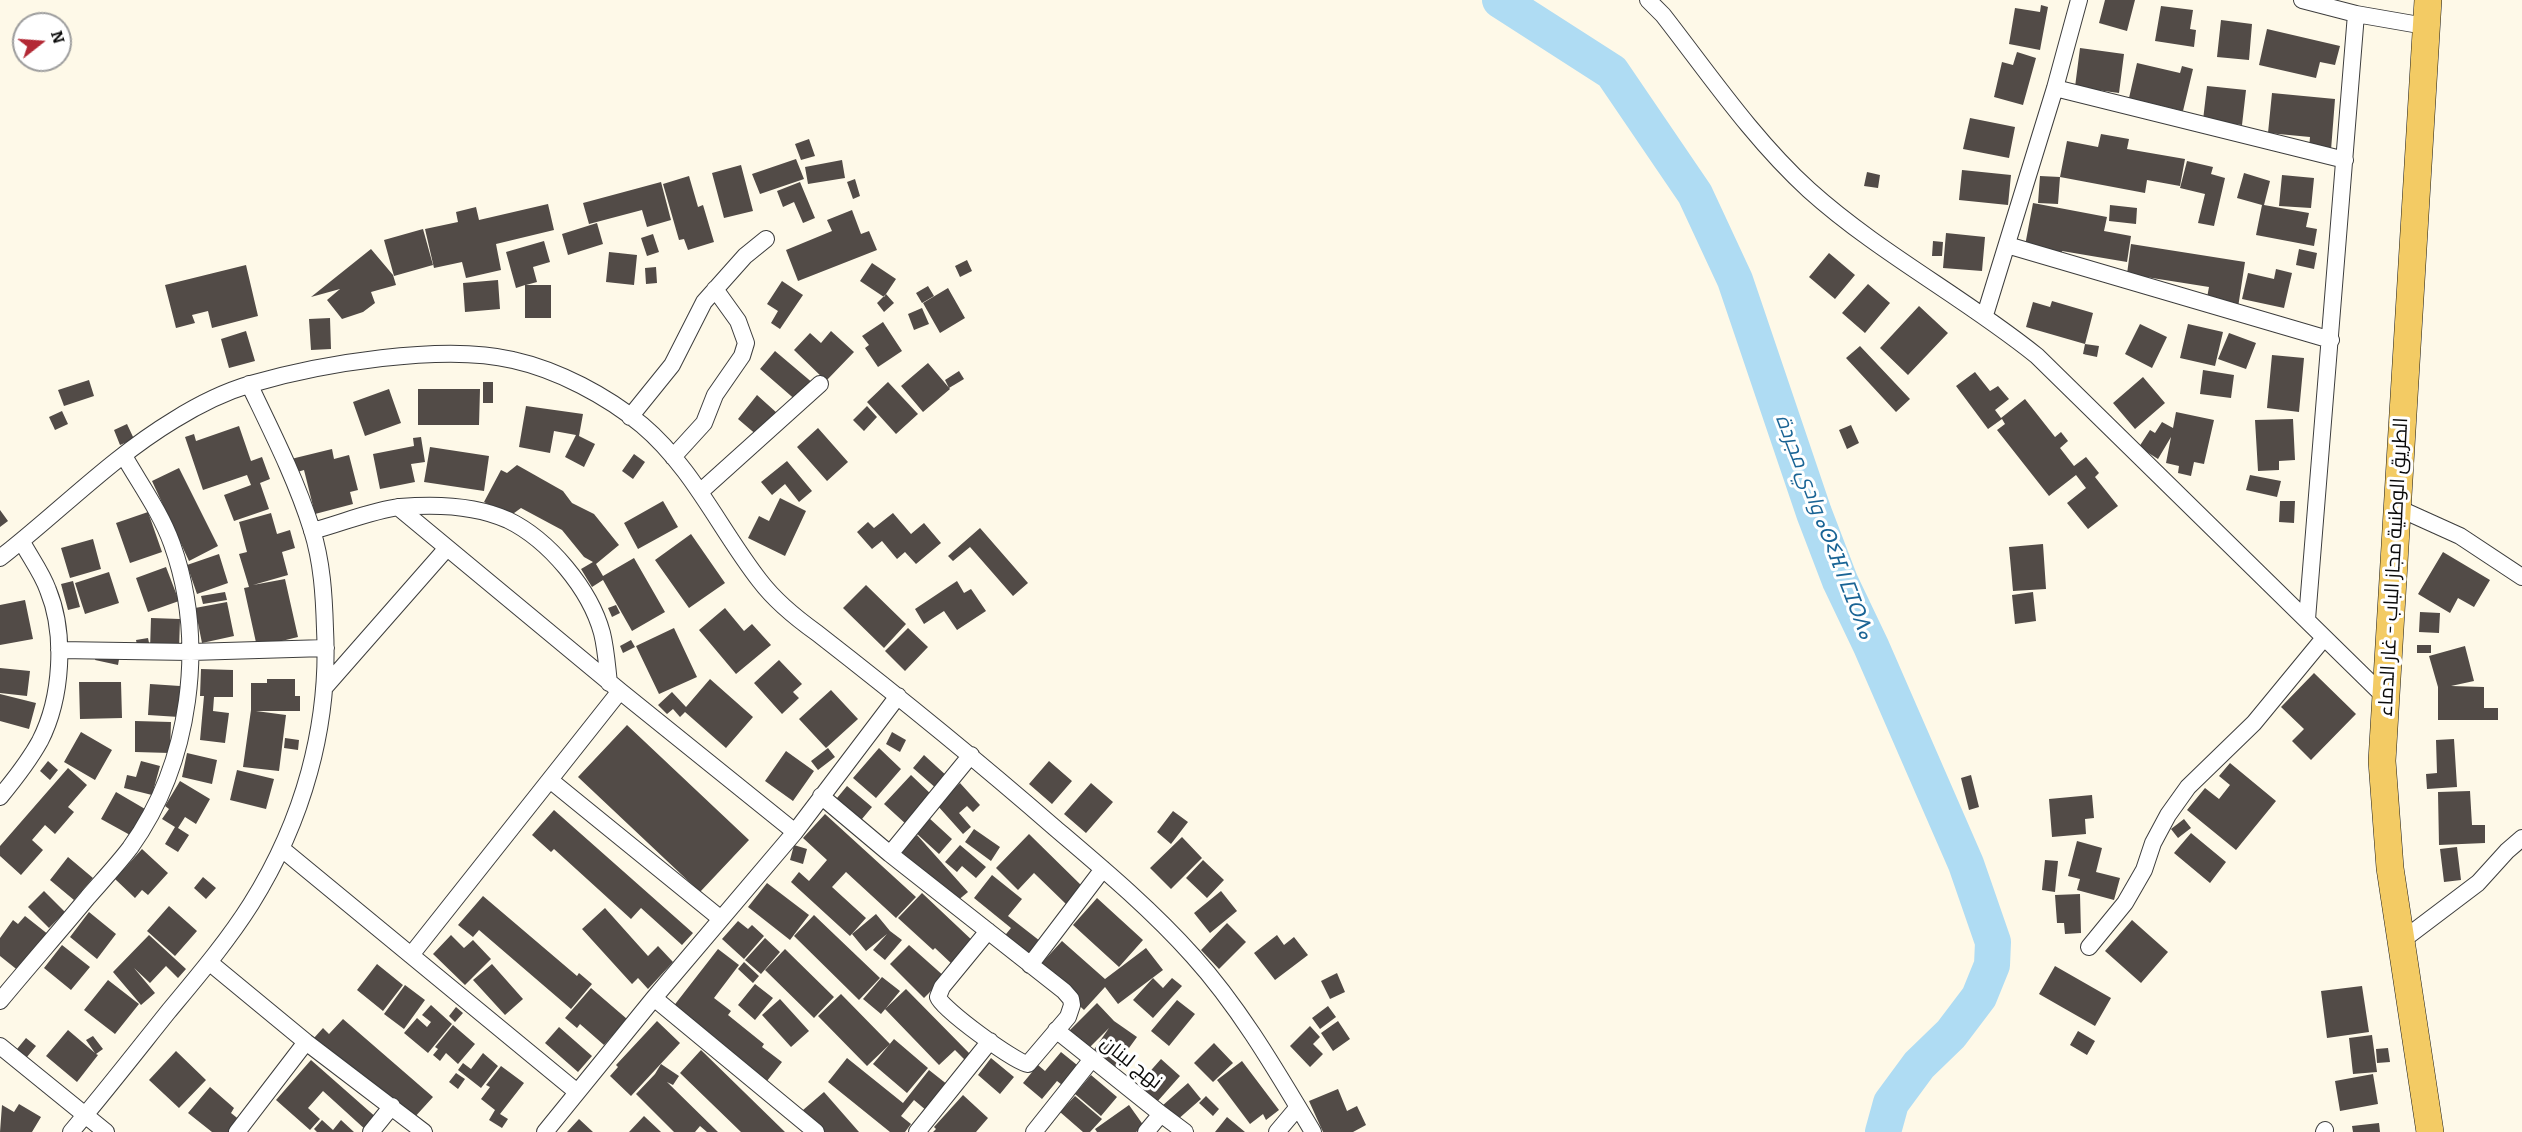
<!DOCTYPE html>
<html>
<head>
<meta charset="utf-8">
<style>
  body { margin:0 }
  #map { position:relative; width:2522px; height:1132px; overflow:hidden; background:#fef9e8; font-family:Bitter,serif }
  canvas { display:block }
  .north { position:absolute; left:12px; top:12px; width:60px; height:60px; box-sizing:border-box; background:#fff; border:2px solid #9d9d9d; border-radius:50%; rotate:73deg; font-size:16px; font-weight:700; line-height:24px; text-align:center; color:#0a0a0a }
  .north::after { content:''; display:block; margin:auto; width:21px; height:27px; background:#b32935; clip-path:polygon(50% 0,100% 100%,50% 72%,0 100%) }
</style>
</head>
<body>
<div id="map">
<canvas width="2522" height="1132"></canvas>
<div class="north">N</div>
</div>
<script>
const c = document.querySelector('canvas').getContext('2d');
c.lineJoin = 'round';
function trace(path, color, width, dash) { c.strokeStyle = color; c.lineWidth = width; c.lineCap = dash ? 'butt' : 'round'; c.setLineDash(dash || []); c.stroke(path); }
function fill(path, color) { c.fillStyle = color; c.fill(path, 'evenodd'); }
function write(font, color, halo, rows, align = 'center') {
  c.font = font + ' Bitter,Cairo,"Noto Sans Tifinagh",serif'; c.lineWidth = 6; c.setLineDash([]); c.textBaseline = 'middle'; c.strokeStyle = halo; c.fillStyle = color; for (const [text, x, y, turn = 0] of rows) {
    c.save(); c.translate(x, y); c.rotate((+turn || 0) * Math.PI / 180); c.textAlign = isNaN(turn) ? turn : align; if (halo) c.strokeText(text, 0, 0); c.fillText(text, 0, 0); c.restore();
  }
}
trace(new Path2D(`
  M1500 0 1612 72 1695 194 1735 280 1814 513 1840 581 1871 646 1966 864 1993 942 1992 965 1979 997 1951 1034 1919 1065 1891 1103 1883 1132`), '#afdcf3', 36);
fill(new Path2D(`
  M2105 0H2135L2127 31 2099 23Z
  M2041 5 2048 7 2040 50 2009 44 2015 8 2040 12Z
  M2161 6 2193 10 2190 29 2196 30 2194 47 2155 41Z
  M2221 20 2252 24 2249 60 2217 57Z
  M2267 29 2340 46 2335 65 2320 62 2316 78 2259 65Z
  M2080 48 2124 54 2119 93 2075 87Z
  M2017 52 2036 58 2023 105 1994 97 2002 62 2013 65Z
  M2137 63 2180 73 2182 66 2193 69 2183 111 2129 98Z
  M2207 86 2246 90 2242 125 2203 120Z
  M2272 93 2335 99 2331 150 2309 148 2310 137 2268 133Z
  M1970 118 2015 127 2009 158 1963 149Z
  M2101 134 2129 139 2127 149 2185 159 2180 186 2147 180 2145 193 2060 177 2067 141 2098 147Z
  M809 139 815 156 801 160 795 144Z
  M796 159 804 179 760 194 752 174Z
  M842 160 845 178 808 184 805 167Z
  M2187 161 2213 167 2211 174 2225 178 2214 226 2198 223 2205 194 2180 188Z
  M741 165 753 211 724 218 712 173Z
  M1962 170 2011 175 2008 205 1959 200Z
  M1867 172 1880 175 1878 188 1864 186Z
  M2244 173 2270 181 2264 205 2309 213 2306 227 2317 229 2314 246 2256 235 2262 205 2237 198Z
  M2282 175 2314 178 2311 208 2279 206Z
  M689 176 698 207 703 205 714 242 688 250 684 239 679 240 663 184Z
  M2040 176 2060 177 2058 204 2038 203Z
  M855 179 860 196 853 199 847 182Z
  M661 182 671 220 647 227 642 210 589 224 583 203Z
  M800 182 815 218 803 223 794 202 783 207 777 191Z
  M2033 203 2107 217 2104 231 2131 236 2127 262 2062 251 2061 257 2024 251Z
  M548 204 554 230 496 244 501 270 466 278 462 262 434 268 425 229 458 222 456 212 476 207 479 220Z
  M2110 205 2137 208 2136 224 2109 221Z
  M852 210 861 234 869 231 877 250 798 281 786 250 832 231 827 220Z
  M597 223 603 244 568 255 562 234Z
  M423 229 433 265 394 276 384 240Z
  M1946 233 1985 237 1982 271 1943 268Z
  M653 234 659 252 647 256 641 238Z
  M544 241 550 262 533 267 537 282 526 285H551V318H525V285L516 288 506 252Z
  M1933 241 1943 242 1942 256H1932Z
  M2131 244 2245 262 2237 314 2205 308 2209 287 2127 274Z
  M371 249 393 275 396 285 371 292 375 303 363 312 342 319 327 300 340 289 311 297Z
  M2299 249 2317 253 2314 269 2296 265Z
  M609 252 637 255 634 285 606 282Z
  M1829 253 1855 275 1835 299 1809 277Z
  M967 260 972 271 960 277 955 266Z
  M872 263 896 279 884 297 860 281Z
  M246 265 258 316 212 328 208 311 192 315 195 323 176 328 165 285Z
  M656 267 657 283 646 284 645 268Z
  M2276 269 2292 273 2284 308 2242 299 2248 273 2274 279Z
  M498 280 500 309 465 312 463 283Z
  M782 281 803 295 780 329 771 323 778 311 767 304Z
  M1868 284 1890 303 1865 333 1842 313Z
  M928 286 934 296 922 303 916 293Z
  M948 288 965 318 940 333 923 303Z
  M886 294 894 303 884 312 877 303Z
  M2052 301 2093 313 2085 344 2099 346 2097 357 2083 354 2085 344 2026 327 2033 302 2050 307Z
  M1919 306 1948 333 1908 375 1880 348Z
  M922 308 929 324 914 330 908 314Z
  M330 318 331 349 311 350 309 319Z
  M883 322 902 351 878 367 865 348 869 345 862 336Z
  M2140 324 2167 337 2152 368 2125 354Z
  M2188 324 2223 332 2215 366 2180 358Z
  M246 331 255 361 229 368 221 339Z
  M831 331 854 352 826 381 794 350 810 333 821 343Z
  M2229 333 2256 343 2246 369 2218 359Z
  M1860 346 1910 399 1896 412 1846 358Z
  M775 351 814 384 798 402 760 369Z
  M2272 355 2304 358 2299 412 2267 408Z
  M928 363 950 389 923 412 901 386Z
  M2203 370 2234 375 2231 398 2200 394Z
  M959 371 964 379 949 388 945 380Z
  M1975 372 1990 391 1998 386 2009 399 1995 410 2001 418 2025 399 2055 437 2061 432 2068 441 2060 448 2074 466 2086 457 2099 473 2095 477 2118 506 2088 529 2067 503 2086 488 2076 475 2049 496 1997 430 2005 424 2002 419 1988 429 1956 386Z
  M2143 377 2165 403 2135 429 2113 403Z
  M89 380 94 396 64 406 58 390Z
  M483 382H493V403H483Z
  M888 382 918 414 896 434 867 402Z
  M389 389 401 423 365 436 353 402Z
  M418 389H480L479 425H418Z
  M757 395 777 413 758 436 738 419Z
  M526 406 583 414 579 436 595 444 584 467 565 457 576 435 554 431 550 453 519 447Z
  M867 406 877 417 864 431 853 420Z
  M62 411 68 424 55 430 49 417Z
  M2176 412 2214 420 2204 464 2194 462 2191 476 2178 473 2179 466 2166 463 2171 437 2158 459 2139 447 2150 430 2155 433 2162 422 2173 428Z
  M2293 419 2295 460 2279 461V470L2258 471 2255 420Z
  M127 424 134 439 120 445 114 430Z
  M1851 425 1859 443 1847 449 1839 430Z
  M239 426 251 461 262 457 270 479 260 483 269 509 234 521 224 495 251 485 247 475 203 490 185 437 194 434 196 441Z
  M818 428 848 462 827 481 797 447Z
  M421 437 425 462 411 464 415 482 380 489 373 454 414 446 413 438Z
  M430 447 489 456 484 491 424 482Z
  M332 449 334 459 349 455 358 490 350 492 353 504 315 514 304 470 294 473 291 459Z
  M634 454 645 462 633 479 622 471Z
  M787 461 812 491 799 502 785 484 772 495 761 482Z
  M517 465 563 491 572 503 594 514 619 545 596 564 603 576 634 558 665 612 632 631 603 580 592 587 581 569 593 562 584 557 562 530 521 508 510 516 484 502 501 470 507 473Z
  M179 468 218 546 189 561 152 481Z
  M2250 475 2281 481 2277 497 2246 490Z
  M780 498 806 511 785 556 748 538 759 516 769 521Z
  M663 501 678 527 638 549 624 523Z
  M2280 501H2295L2294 523 2279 522Z
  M0 510 8 521 0 527Z
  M148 512 162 552 130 563 116 523Z
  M271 513 277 534 290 530 295 548 282 552 288 575 253 585 285 579 298 637 257 647 244 588 249 587 239 554 247 552 239 522Z
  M893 513 911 534 924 523 941 543 916 564 905 552 897 559 882 541 872 549 857 532 868 522 874 528Z
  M980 528 1028 583 1013 596 970 547 953 561 948 556Z
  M691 534 725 583 689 608 655 560Z
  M93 539 101 569 70 578 61 548Z
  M2043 544 2046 589 2013 591 2009 547Z
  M2443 552 2490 580 2474 607 2458 598 2450 613 2418 594Z
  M219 554 228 583 197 594 187 565Z
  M166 567 179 601 148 612 136 578Z
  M109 572 119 603 85 614 75 583Z
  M73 581 80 607 68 610 61 584Z
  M957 581 964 593 971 589 986 611 957 630 944 611 924 624 915 609Z
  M866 585 906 624 884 648 843 608Z
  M225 592 227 600 203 604 201 596Z
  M2033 592 2036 621 2015 624 2012 595Z
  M25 600 33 639 0 645V605Z
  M227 602 234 636 202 643 195 608Z
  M616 605 620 613 612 617 608 608Z
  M725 608 744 631 752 624 771 645 736 674 699 630Z
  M2420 612 2440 613 2439 633 2419 632Z
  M151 618 180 619 179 650H150Z
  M674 628 697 677 659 694 636 646Z
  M908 628 928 647 905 671 885 651Z
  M148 638 151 652 139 655 136 640Z
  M631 640 635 647 623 653 620 646Z
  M2417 645H2431V653H2417Z
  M2465 646 2474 681 2451 686 2484 687V708H2498V720H2438V687L2429 656Z
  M97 650 120 654 118 665 95 660Z
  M779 660 802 684 793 692 799 698 782 714 754 683Z
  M0 668 30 671 27 696 0 693Z
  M201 669 233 670V697H214L213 711 229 713 225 743 200 740 204 696H200Z
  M2314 673 2356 714 2311 760 2292 741 2304 729 2281 707Z
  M267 679H295V696H300V711H256L286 715 279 771 243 767 251 710V683H267Z
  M710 679 753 717 726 748 685 712 680 717 673 709 667 714 658 705 672 692 686 707Z
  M79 682H121L122 718 80 719Z
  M150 684 180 686 179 717 148 715Z
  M831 690 858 719 826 748 799 719Z
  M0 694 36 703 29 729 0 721Z
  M135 721 171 722 170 753 135 752Z
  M627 725 749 840 700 892 578 777Z
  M81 732 112 750 95 780 64 762Z
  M892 732 906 740 900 752 886 744Z
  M285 738 299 740 298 750 284 748Z
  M2454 739 2457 787 2427 789 2426 774 2437 773 2436 740Z
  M828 748 835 757 818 770 811 761Z
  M879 748 901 769 876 798 853 778Z
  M786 751 814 771 793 801 765 781Z
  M187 753 217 760 212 784 182 777Z
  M924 755 948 777 937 789 913 768Z
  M48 761 58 770 50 780 40 771Z
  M141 761 160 766 152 795 124 788 127 775 136 777Z
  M1049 761 1072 781 1052 804 1029 784Z
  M2230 763 2276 801 2236 850 2187 810 2205 788 2219 799 2230 785 2219 776Z
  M68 768 87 785 68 807 74 812 55 834 45 825 32 840 43 850 21 875 0 856V846Z
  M237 770 274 779 266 809 230 800Z
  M911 775 934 797 907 825 884 804Z
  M1971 775 1979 807 1969 810 1961 778Z
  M180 781 210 799 196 824 185 817 178 828 189 835 178 852 165 844 175 827 162 819 169 809 165 806Z
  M960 783 980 805 973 812 967 806 959 813 971 827 963 834 937 805Z
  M1091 783 1113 802 1086 833 1064 814Z
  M847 786 872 807 857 825 832 804Z
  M2470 791 2472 825H2485V843L2439 845 2438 792Z
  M116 792 145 809 130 835 101 819Z
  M2092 795 2094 818 2085 819 2086 834 2052 837 2049 799Z
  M554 810 693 933 682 945 641 908 631 919 554 849 551 852 532 835Z
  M1173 811 1188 822 1171 844 1157 832Z
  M825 814 916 897 896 918 846 872 832 887 866 918 850 936 791 882 799 872 809 881 827 860 803 838Z
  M929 818 952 839 939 854 916 833Z
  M2184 819 2191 828 2178 838 2171 829Z
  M974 829 1000 847 991 861 965 842Z
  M2191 833 2226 862 2210 883 2174 853Z
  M1029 834 1084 888 1067 905 1034 873 1018 890 996 868Z
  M917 835 968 892 951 906 900 850Z
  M1182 837 1202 858 1171 889 1150 868Z
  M2077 841 2102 848 2096 872 2120 878 2114 900 2077 890 2080 879 2068 876Z
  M794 845 807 849 803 864 790 860Z
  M960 845 986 867 976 878 962 866 957 872 945 862Z
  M2457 847 2461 880 2444 882 2440 849Z
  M142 849 168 873 148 895 142 890 135 898 115 879Z
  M68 857 93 878 74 900 50 880Z
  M1203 860 1224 880 1207 898 1186 878Z
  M2045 860 2058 861 2055 892 2042 890Z
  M992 875 1022 899 1008 916 1040 941 1025 959 1002 939 1011 928 974 898Z
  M203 877 216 888 206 899 194 888Z
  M767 883 809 915 790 940 748 907Z
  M44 891 65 912 49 928 28 907Z
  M1221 891 1237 911 1210 933 1194 913Z
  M922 893 975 943 953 965 935 948 933 950 898 918Z
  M2080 894 2081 933 2065 934 2064 923H2057L2055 895Z
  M483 896 577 976 579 973 592 984 571 1009 479 930 473 937 458 925Z
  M1097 898 1143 940 1119 967 1073 925Z
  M169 906 197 931 175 956 147 931Z
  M605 908 648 956 658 946 673 962 648 989 638 978 632 984 582 929Z
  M89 912 116 934 97 959 70 937Z
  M876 914 890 931 902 940 885 960 873 950 887 934 866 951 852 934Z
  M814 915 880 978 859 1000 794 936Z
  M25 916 49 935 20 972 0 956V938L13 920 18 924Z
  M2132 920 2168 952 2141 983 2105 951Z
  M738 921 748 929 752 925 764 936 744 959 722 939Z
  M1227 923 1246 942 1219 969 1201 950Z
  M149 935 186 969 178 978 166 966 150 983 134 968 155 993 141 1005 113 972Z
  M451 935 464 948 473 940 491 959 465 985 433 954Z
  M1277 935 1284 945 1294 937 1308 955 1275 980 1254 953Z
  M765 938 780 952 761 974 745 960Z
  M1062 941 1105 979 1146 948 1163 970 1118 1004 1105 987 1084 1010 1038 967Z
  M62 945 90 967 71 990 44 968Z
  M909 945 945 977 924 998 890 964Z
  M718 949 739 965 714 998 731 1011 728 1015 764 1044 762 1047 782 1062 763 1086 669 1012Z
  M785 949 834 997 814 1018 765 970Z
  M744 962 759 976 753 983 738 969Z
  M377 964 403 985 383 1011 357 990Z
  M492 964 523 999 505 1015 473 980Z
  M2055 966 2111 998 2095 1026 2039 994Z
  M1337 973 1345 992 1330 999 1321 981Z
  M882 977 900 991 881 1014 863 999Z
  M1153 978 1163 988 1172 978 1182 986 1153 1018 1133 1000Z
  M108 980 139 1004 115 1034 84 1010Z
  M755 984 773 998 755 1020 738 1005Z
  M405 985 425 1000 404 1029 384 1014Z
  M2362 986 2369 1032 2327 1038 2321 991Z
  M591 988 627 1019 604 1045 580 1024 577 1028 565 1018Z
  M906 989 971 1055 965 1060 955 1050 939 1065 885 1009Z
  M841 994 890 1044 867 1066 818 1016Z
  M780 999 809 1031 791 1047 762 1015Z
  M1177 1000 1195 1014 1169 1046 1151 1031Z
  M1097 1003 1114 1021 1137 1037 1113 1070 1091 1054 1109 1028 1086 1051 1068 1032Z
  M431 1005 452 1024 428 1053 404 1033 417 1018 427 1027 431 1022 422 1015Z
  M1328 1006 1336 1017 1320 1029 1312 1018Z
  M456 1007 463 1013 455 1022 449 1016Z
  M343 1019 433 1097 413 1119 314 1038 323 1028 329 1034Z
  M657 1021 680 1043 631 1096 610 1076 618 1067 616 1065Z
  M1338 1021 1350 1039 1333 1051 1321 1033Z
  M453 1025 475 1044 458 1064 446 1053 440 1061 433 1055 438 1049 435 1047Z
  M1310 1026 1320 1037 1313 1044 1323 1054 1310 1067 1290 1046Z
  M559 1027 592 1056 578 1072 545 1043Z
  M68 1030 95 1053 86 1040 93 1036 103 1049 96 1054 98 1055 77 1082 46 1056Z
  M2078 1031 2095 1041 2087 1055 2070 1045Z
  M2372 1035 2377 1072 2353 1074 2349 1038Z
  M26 1038 36 1046 27 1057 17 1049Z
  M894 1039 928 1068 907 1093 873 1064Z
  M1214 1043 1233 1063 1213 1082 1194 1063Z
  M2388 1048 2390 1062 2377 1063 2376 1049Z
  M701 1050 785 1132H741L680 1073Z
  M176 1051 206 1080 179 1108 149 1080Z
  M1061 1052 1082 1069 1066 1088 1057 1081 1042 1099 1023 1083 1038 1065 1045 1071Z
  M483 1053 498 1066 481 1088 458 1070 463 1063 471 1069Z
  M847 1058 903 1103 929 1070 948 1085 927 1111 914 1100 901 1116 911 1124 905 1132H890L828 1082Z
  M991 1058 1014 1077 1000 1094 978 1075Z
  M1161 1059 1180 1076 1157 1102 1138 1085Z
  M311 1060 378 1119 367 1131 323 1091 308 1108 320 1119 310 1130 276 1100Z
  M1242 1061 1279 1110 1266 1120 1263 1114 1250 1124 1217 1080Z
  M661 1064 679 1076 673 1085 667 1082 718 1132H707L700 1126 695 1132H674L636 1094 655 1074Z
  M501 1066 524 1083 500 1114 508 1119 502 1128 489 1120 495 1110 481 1099 490 1087 486 1085Z
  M456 1073 465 1079 458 1089 449 1082Z
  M2373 1074 2378 1104 2340 1111 2335 1081Z
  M1091 1075 1117 1097 1101 1116 1075 1094Z
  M1188 1083 1201 1099 1176 1121 1162 1106Z
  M210 1087 234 1108 231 1113 241 1121 232 1132H212L188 1113Z
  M1338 1089 1347 1111 1357 1106 1366 1125 1353 1132H1323L1309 1101Z
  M824 1092 859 1132H822L803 1110Z
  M963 1095 988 1118 976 1132H933L936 1129 934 1127Z
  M1075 1096 1102 1119 1090 1132H1083L1060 1112Z
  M1206 1096 1219 1109 1213 1116 1199 1103Z
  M19 1104 41 1117 32 1132H0L2 1105 14 1112Z
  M1129 1105 1144 1126 1136 1132H1097L1095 1129Z
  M644 1116 661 1132H629Z
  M1227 1117 1245 1132H1215Z
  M579 1119 593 1132H567Z
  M322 1120 333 1130 341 1120 354 1132H317L314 1129Z
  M2379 1123 2380 1132H2353L2352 1126Z`), '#524b47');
const minor = new Path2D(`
  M1648 0 1663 15C1709 74 1753 139 1809 190 1879 253 1964 297 2037 356L2386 698
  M2302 0 2356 14 2307 619
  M2356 14 2425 26
  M2055 88 2345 160
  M2007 245 2331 340
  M1985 315 2055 88 2079 0
  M630 417 672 365 704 302 745 256 766 239
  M673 457 704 423 715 395 742 356 746 343 738 321 715 289
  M700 492 820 384
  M398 507 620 691 795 832
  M2398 508 2460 536 2522 577
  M312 531C340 524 372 510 400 507 435 504 475 505 508 520 549 540 590 589 602 633 606 649 607 666 609 683
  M0 558C58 513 111 458 174 420 198 405 224 392 251 384 319 364 444 343 513 360 558 370 607 396 642 425 693 468 720 530 760 581 776 602 796 618 817 633 898 696 977 760 1055 828 1102 868 1151 909 1193 956 1240 1008 1277 1072 1313 1132
  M59 650 191 652 326 648
  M325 687 447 548
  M550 780 721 919
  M821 796 890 854 1064 991 1071 999 1072 1005 1068 1017 1028 1064C1016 1063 942 1009 938 997L942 987 988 931
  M0 797C14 780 29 761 40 741 62 698 66 634 48 590 42 573 30 557 22 542
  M282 849 577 1092
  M890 854 971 755
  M2400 942 2478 883 2507 851 2522 838
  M2089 947 2125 903 2144 870 2153 843 2168 815 2188 787 2254 723 2324 638
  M411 955 620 691
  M209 962 306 1042 424 1132
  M1030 965 1103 869
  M654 998 816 1132
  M0 1001C29 966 59 932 88 897 102 881 117 865 130 848 191 763 207 642 172 544 161 513 140 484 124 456
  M1056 1030 1161 1114 1146 1132
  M0 1046 106 1132
  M1161 1114 1185 1132
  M71 1132C104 1093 136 1052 168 1012 197 977 227 942 251 904 303 821 330 726 325 629 324 595 322 562 312 530 296 479 272 432 249 384
  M237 1132 306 1042
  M371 1132 392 1106
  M545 1132 654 998 795 832 898 696
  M917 1132 990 1041
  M1034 1132 1092 1059
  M1277 1132 1298 1107
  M2324 1132 2325 1130`);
const primary = new Path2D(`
  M2428 0 2382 761 2390 868 2430 1132`);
trace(minor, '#3d3d3d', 18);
trace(primary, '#1b1b1b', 28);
trace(minor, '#fff', 16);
trace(primary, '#f3cb64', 27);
write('20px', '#0a0a0a', '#fff', [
  ["الطريق الوطنية مجاز الباب - غار الدماء",2394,567,-87],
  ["نهج لبنان",1131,1063,38]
]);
write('italic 21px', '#1a6495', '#fff', [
  ["وادي مجردة ⴰⵙⵉⴼ ⵏ ⵎⵊⵔⴷⴰ",1824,527,69]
]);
</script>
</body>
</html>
